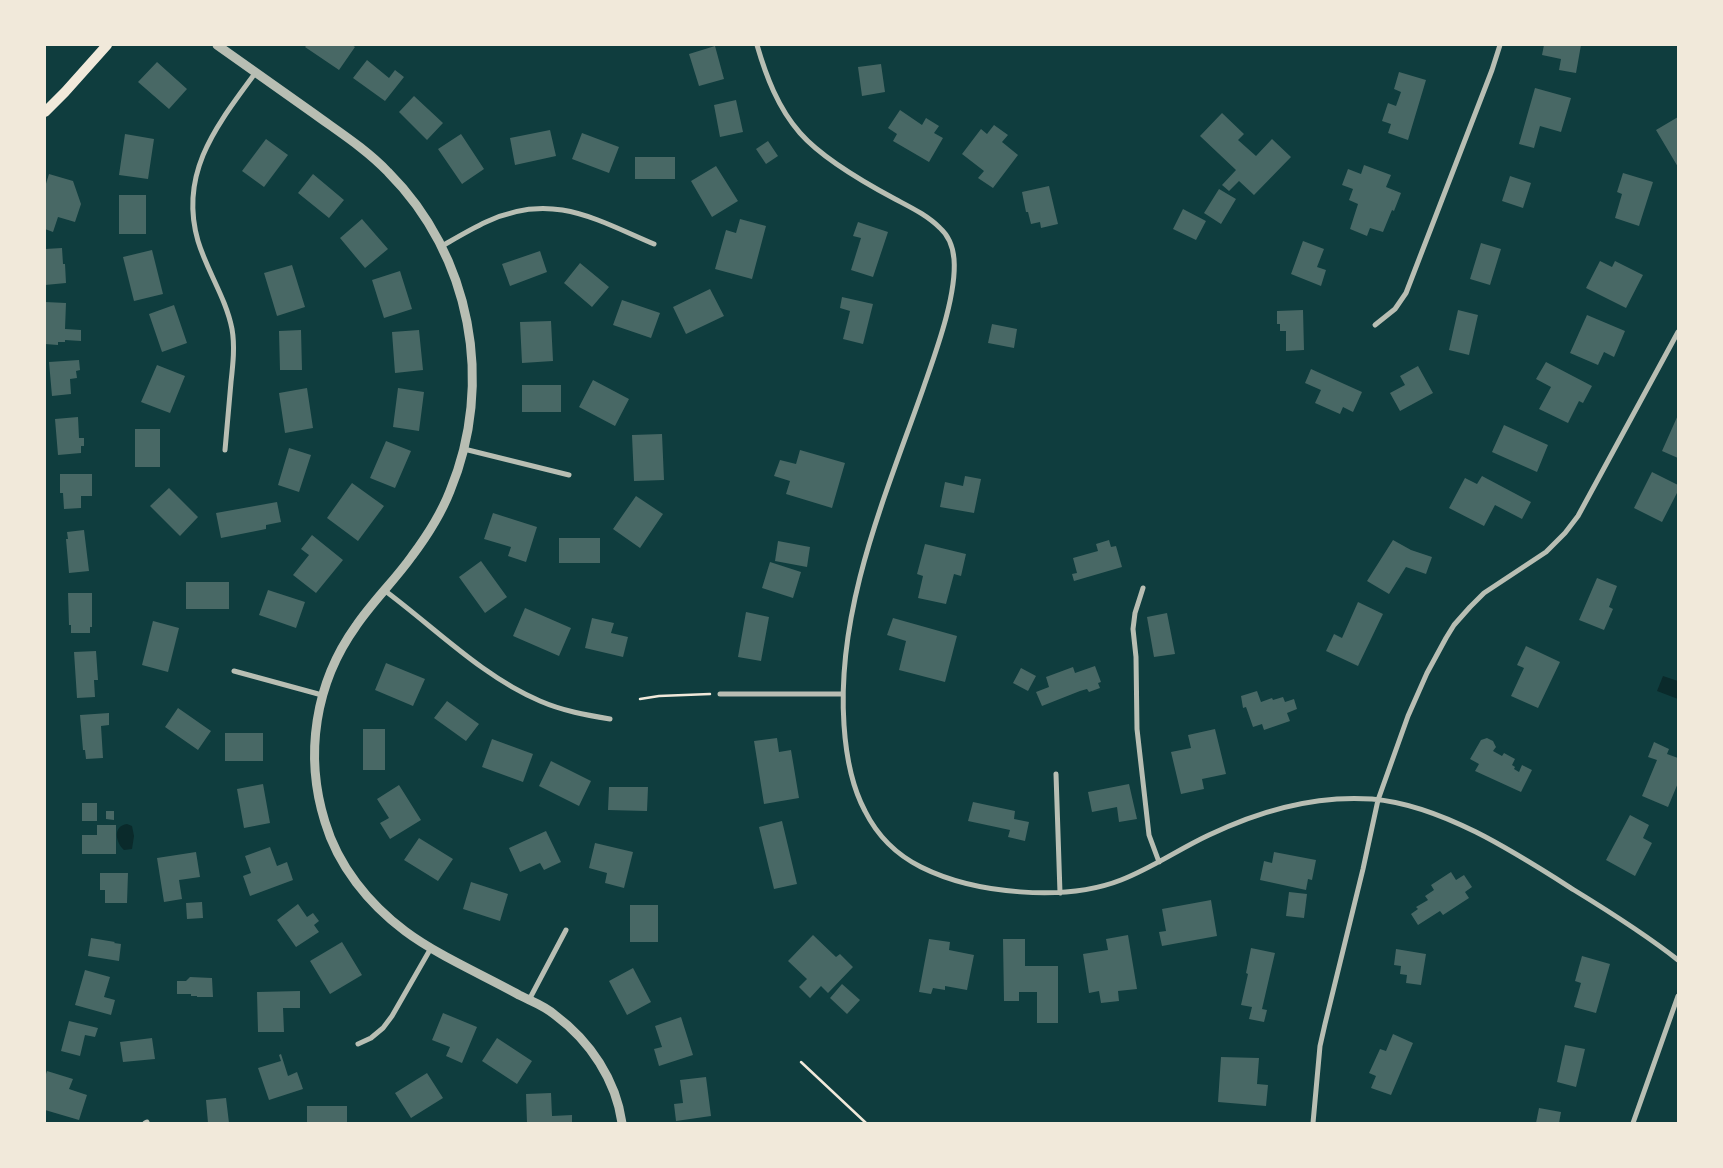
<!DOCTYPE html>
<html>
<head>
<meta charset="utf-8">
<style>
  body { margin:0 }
  #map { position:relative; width:1723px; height:1168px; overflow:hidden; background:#0f3d3e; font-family:Commissioner,sans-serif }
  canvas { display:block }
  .frame { position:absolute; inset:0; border:46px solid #f1e9da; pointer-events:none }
</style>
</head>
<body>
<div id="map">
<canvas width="1723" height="1168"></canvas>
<div class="frame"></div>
</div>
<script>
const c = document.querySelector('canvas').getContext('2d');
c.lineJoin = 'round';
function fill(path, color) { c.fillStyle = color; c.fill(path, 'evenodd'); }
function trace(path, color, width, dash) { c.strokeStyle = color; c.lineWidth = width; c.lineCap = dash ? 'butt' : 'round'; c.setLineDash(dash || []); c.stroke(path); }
fill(new Path2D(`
  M1663 676 1678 681V699L1657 691Z
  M127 824 132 826 134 836 132 849 124 850C116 843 112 826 127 824Z`), '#0a2a2b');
fill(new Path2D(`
  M307 45H352L355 47 339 70 305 47Z
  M1544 45H1581L1576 73 1559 70 1561 59 1542 55Z
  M715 46 724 79 699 86 689 54Z
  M367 60 389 78 395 70 404 77 385 101 353 78Z
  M157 62 187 89 169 109 138 82Z
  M881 64 885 92 862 96 858 67Z
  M1399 72 1426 80 1408 140 1388 133 1391 124 1382 121 1388 103 1396 106 1401 92 1394 89Z
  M1535 88 1571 98 1561 132 1540 126 1534 148 1519 144Z
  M414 96 443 123 427 140 399 112Z
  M736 100 743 132 720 137 714 105Z
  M900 110 922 125 926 118 939 126 934 133 943 138 929 162 893 141 897 134 888 128Z
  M1222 113 1244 134 1238 140 1256 156 1272 139 1291 157 1254 195 1239 181 1229 191 1222 185 1236 170 1200 136Z
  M1678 117V167L1656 130Z
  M994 125 1008 135 1002 142 1018 155 993 188 978 178 984 171 962 154 981 129 987 134Z
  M550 130 556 156 515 165 510 138Z
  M582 133 619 147 609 173 572 159Z
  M125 134 154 139 148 179 119 175Z
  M461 134 484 169 462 184 438 149Z
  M266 139 288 155 264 187 242 171Z
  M768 141 778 156 766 164 756 149Z
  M635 157H675V179H635Z
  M1364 165 1391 175 1386 187 1401 193 1394 211 1392 210 1383 232 1370 228 1367 236 1350 229 1358 204 1349 200 1353 189 1342 185 1348 169 1361 174Z
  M716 166 738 201 712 217 691 181Z
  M1623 173 1653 182 1639 226 1615 218 1622 194 1617 192Z
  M49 174 73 181 81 204 75 222 58 217 53 232 45 229V187Z
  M313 174 344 200 329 218 298 193Z
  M1510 176 1531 183 1523 208 1502 201Z
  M1049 186 1058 224 1041 228 1040 222 1031 224 1028 212H1026L1022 192Z
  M1219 189 1236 199 1221 224 1204 213Z
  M119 195H146V234H119Z
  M1183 209 1206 221 1196 240 1173 229Z
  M362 219 388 249 365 268 340 238Z
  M740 219 766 226 752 279 715 269 726 230 736 233Z
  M858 222 888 232 873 277 851 270 861 238 853 236Z
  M1303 241 1324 249 1317 267 1326 270 1321 286 1291 274Z
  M1481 243 1501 249 1490 285 1470 279Z
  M62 248 63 264H65L66 283 45 285V249Z
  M152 250 163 294 134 301 123 257Z
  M540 251 547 272 510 286 502 264Z
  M1600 261 1612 267 1615 261 1643 275 1626 308 1586 288Z
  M580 263 609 287 592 307 564 283Z
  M292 265 305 307 277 316 264 273Z
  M400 271 412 309 384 318 372 280Z
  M710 289 724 316 686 334 673 307Z
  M842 297 873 304 863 344 843 339 850 311 840 308Z
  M622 300 660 313 651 338 613 325Z
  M45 302 66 303 65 329 81 330V341L65 340V342H58V345L45 344Z
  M174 305 187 343 162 352 149 314Z
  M1303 310 1304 350 1286 351V331H1280V324H1277V311Z
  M1458 310 1478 315 1469 355 1449 350Z
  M1587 315 1625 331 1614 357 1604 352 1598 365 1570 353Z
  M551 321 553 361 522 363 520 322Z
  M992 324 1017 329 1014 348 988 343Z
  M301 330 302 370H280L279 331Z
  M419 330 423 370 395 373 392 332Z
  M79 360 80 370 76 371 77 378 70 379 71 394 52 396 49 362Z
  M1546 362 1592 386 1583 403 1579 401 1568 423 1539 409 1551 387 1536 379Z
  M157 365 185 376 170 413 141 402Z
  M1418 366 1433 393 1400 411 1390 393 1405 385 1400 376Z
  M1311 369 1362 392 1353 412 1343 407 1340 414 1315 403 1321 390 1305 383Z
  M593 380 629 399 615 426 579 407Z
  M522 385H561V412H522Z
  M307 388 313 428 285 433 279 393Z
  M398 388 424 392 419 431 393 427Z
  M1678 415V458L1662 451Z
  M78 417 79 438H84V446H81V453L58 455 55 419Z
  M1504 425 1548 445 1537 472 1492 452Z
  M135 429H160V467H135Z
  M662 434 664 480 634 481 632 435Z
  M386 441 411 451 395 488 370 478Z
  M289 448 311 455 299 492 278 485Z
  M800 450 845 463 832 508 786 494 790 481 774 476 780 460 796 464Z
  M1652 472 1678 485V491L1662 522 1634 508Z
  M60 474H92V496H81V508L64 509 63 493H60Z
  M965 476 981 479 974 513 940 507 945 482 963 486Z
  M1482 476 1531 502 1522 519 1495 505 1484 526 1449 508 1465 478 1477 484Z
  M352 483 384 506 358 541 327 518Z
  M169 488 198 517 180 536 150 506Z
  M636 496 663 514 640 548 613 529Z
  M277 502 281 522 266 525V529L221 538 216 513Z
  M493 513 537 527 526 562 508 556 511 547 484 539Z
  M84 530 89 571 69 573 66 539H68L67 532Z
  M312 535 343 560 316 593 293 575 309 555 301 549Z
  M559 538H600V563H559Z
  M1109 540 1111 547 1116 546 1122 567 1074 581 1072 574 1077 573 1073 558 1098 551 1096 544Z
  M1393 540 1411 550 1432 557 1426 574 1406 567 1389 594 1367 581Z
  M778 541 810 547 807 567 775 561Z
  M925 544 966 554 961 576 954 574 946 604 918 598 923 576 917 574Z
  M481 561 507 597 485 613 459 577Z
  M770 562 801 572 793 598 762 588Z
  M1597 578 1617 586 1609 607 1613 609 1604 630 1579 620Z
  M186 582H229V609H186Z
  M268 590 305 602 296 628 259 615Z
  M68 593H92V627H90V633H71V625H69Z
  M1358 602 1383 614 1358 666 1326 651 1334 634 1342 638Z
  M525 608 571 628 559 656 513 636Z
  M746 612 769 617 761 661 738 657Z
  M1167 613 1175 654 1154 657 1147 617Z
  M592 618 614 623 611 633 628 637 623 657 585 648Z
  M893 618 957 636 945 682 899 670 906 641 887 635Z
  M153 621 179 628 168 672 142 665Z
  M1526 646 1560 662 1538 708 1511 696 1524 668 1517 665Z
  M96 651 98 680H94L95 697 77 698 74 652Z
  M386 663 425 679 413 706 375 690Z
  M1095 666 1101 682 1098 683 1100 688 1089 692 1087 689 1080 691 1042 706 1036 692 1049 687 1046 677 1073 667 1075 673Z
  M1021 668 1036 676 1028 691 1013 683Z
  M1257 691 1261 702 1272 698 1273 700 1283 697 1285 702 1294 699 1297 709 1287 713 1290 721 1264 730 1262 724 1253 727 1246 707 1243 708 1241 696Z
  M447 701 479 724 466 741 434 718Z
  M178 708 211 731 198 750 165 727Z
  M109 713V725L101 726 103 758 86 759 85 750H83L80 715Z
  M363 729H385V770H363Z
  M1215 729 1226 774 1202 779 1204 789 1181 794 1171 752 1191 748 1188 735Z
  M225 733H263V761H225Z
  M777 738 779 752 791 750 799 798 764 804 754 741Z
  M1487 738 1493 741 1496 747 1493 751 1502 756 1504 753 1515 759 1512 765 1515 767 1514 769 1519 772 1522 765 1532 770 1521 792 1475 771 1479 764 1470 759 1481 740Z
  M492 739 533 754 523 782 482 767Z
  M1654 742 1669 749 1667 754 1678 758V783L1668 807 1642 796 1657 760 1648 757Z
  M551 761 591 781 579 806 539 786Z
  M263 784 270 823 244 828 237 789Z
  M1129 784 1137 819 1119 822 1117 807 1092 812 1088 792Z
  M399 785 421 820 390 839 380 823 389 818 377 799Z
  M609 787H648L647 811 608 810Z
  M973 802 1015 811 1014 819 1029 822 1025 841 1008 837 1010 830 968 821Z
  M82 803H97V821H82Z
  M106 811H114V820L106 819Z
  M1630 815 1649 825 1643 838 1652 843 1635 876 1606 860Z
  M782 821 797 884 774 889 759 827Z
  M97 825H116V854H82V835H97Z
  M546 831 561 862 544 870 540 863 520 872 509 848Z
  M419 838 453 859 438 881 404 860Z
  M595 843 633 852 624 888 605 883 607 873 589 868Z
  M270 847 277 866 287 862 293 880 250 896 243 876 251 873 245 856Z
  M196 852 200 877 179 880 182 899 164 902 157 858Z
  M1274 852 1316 860 1312 880 1308 879 1306 890 1260 880 1264 861 1272 863Z
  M1451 872 1456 880 1464 875 1472 887 1465 892 1469 898 1443 915 1440 911 1418 925 1411 914 1418 909 1416 907 1428 900 1425 896 1434 890 1431 885Z
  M100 873H128L127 903H105V890H100Z
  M471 882 508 894 500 921 463 909Z
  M1289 892 1307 894 1304 918 1286 916Z
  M1211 900 1217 936 1162 946 1159 932 1166 931 1162 909Z
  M202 902 203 918 187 919 186 903Z
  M298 904 307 917 313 913 319 921 314 925 319 932 296 947 277 920Z
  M630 905H658V942H630Z
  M813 935 836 957 840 954 853 967 828 993 821 986 810 998 799 987 807 979 788 961Z
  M1128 935 1137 989 1118 991 1119 1001 1101 1003 1099 991 1089 993 1083 954 1108 950 1106 939Z
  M91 938 115 942 114 943 121 944 119 961 88 956Z
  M929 939 950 942 949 950 974 955 967 990 945 986V990L933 988 931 994 919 992Z
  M1003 939H1025V966H1058V1023H1037V992H1019V1001H1004Z
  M342 942 362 975 330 994 310 961Z
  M1251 948 1275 953 1262 1009 1267 1010 1264 1022 1249 1019 1252 1007 1241 1005 1248 974 1246 973Z
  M1396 949 1426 954 1421 985 1406 983 1407 975 1400 974 1401 966 1394 965Z
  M1582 956 1610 964 1596 1013 1574 1007 1581 983 1575 981Z
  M633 968 651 1002 627 1015 609 981Z
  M85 970 110 977 104 997 115 1000 111 1015 75 1005Z
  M190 977 212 978 213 997H197V996H191V994H177V981H186Z
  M842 984 860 1000 847 1014 830 998Z
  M300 991V1008H283L284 1032H258L257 992Z
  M443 1013 477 1027 462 1063 446 1056 450 1047 432 1040Z
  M681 1017 693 1055 659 1066 654 1049 662 1047 655 1026Z
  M69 1021 98 1028 95 1037 85 1035 80 1056 61 1051Z
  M1393 1034 1413 1043 1391 1095 1371 1088 1376 1076 1369 1073 1380 1049 1386 1051Z
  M152 1038 155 1059 123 1062 120 1042Z
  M497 1038 532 1061 517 1084 482 1061Z
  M1565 1045 1585 1049 1576 1087 1557 1082Z
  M281 1054 288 1076 297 1072 303 1089 269 1100 258 1068 281 1061 279 1055Z
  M1221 1057 1259 1058 1257 1084 1268 1085 1266 1106 1218 1102Z
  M47 1071 73 1079 69 1089 87 1095 79 1120 45 1110V1077Z
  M427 1073 443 1098 411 1118 395 1093Z
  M706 1077 711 1116 676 1121 674 1104 683 1103 680 1080Z
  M551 1093 552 1116 572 1115V1123H527L526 1094Z
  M226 1098 229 1123H208L206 1100Z
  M307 1106H347V1123H307Z
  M1539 1108 1561 1112 1559 1123H1536Z`), '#486865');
trace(new Path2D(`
  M640 699 659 696 710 694
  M801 1062 866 1123`), '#f1e9da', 2.5);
trace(new Path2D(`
  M757 45C766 76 778 108 800 133 822 158 865 183 895 199 910 207 927 215 940 228 949 236 953 247 954 259 957 296 935 354 923 389 885 497 836 609 844 725 846 755 851 785 865 811 877 835 897 855 921 867 975 894 1065 902 1121 880 1152 868 1179 849 1209 835 1261 810 1315 795 1372 799 1442 805 1516 853 1574 890 1610 912 1645 934 1678 960
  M442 246C456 238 471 229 486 222 551 191 595 219 654 244
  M1375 325 1395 309 1406 293 1492 70 1500 45
  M464 449 569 475
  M225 450C227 427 229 405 231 382 233 364 235 346 232 329 226 298 207 271 198 241 178 172 218 124 256 72
  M1143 588 1135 613 1133 629 1136 657 1137 729 1149 835 1159 862
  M384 590C434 627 483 677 540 701 563 711 586 715 610 719
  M234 671 322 695
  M720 694H842
  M1056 774 1060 893
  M529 1000 566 930
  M358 1044 371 1038 383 1028 392 1016 431 948
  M145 1123 147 1122
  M1313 1123 1320 1046 1325 1024 1363 869 1378 800 1408 716 1427 673 1446 638 1454 625 1470 607 1484 593 1546 552 1565 533 1578 516 1678 332
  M1633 1123 1678 996`), '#b8beb3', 5);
trace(new Path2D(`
  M217 45C249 68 281 90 313 113 339 132 366 149 388 172 471 255 495 383 450 491 441 514 427 536 412 556 395 580 373 601 356 626 315 683 304 755 325 822 338 866 369 904 405 931 437 955 483 975 519 995 531 1001 545 1006 555 1015 590 1041 616 1080 622 1123`), '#b8beb3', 9);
trace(new Path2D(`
  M45 112 65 92 107 45`), '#f1e9da', 10);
</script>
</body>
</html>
